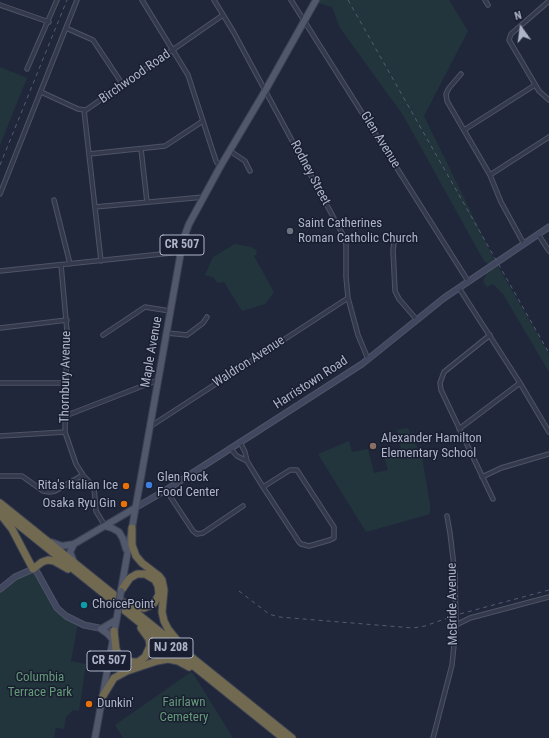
<!DOCTYPE html>
<style>
body{margin:0}
#map{position:relative;width:549px;height:738px;overflow:hidden;background:#20273b;font-family:"Roboto Condensed",sans-serif}
canvas{display:block}
.north{position:absolute;left:501px;top:8px;width:40px;height:40px;-webkit-text-stroke:3px #191f30;paint-order:stroke;rotate:346deg;font-size:11px;font-weight:700;line-height:16px;text-align:center;color:#aeb4c8}
.north::after{content:'';display:block;margin:auto;width:14px;height:18px;background:#aeb4c8;clip-path:polygon(50% 0,100% 100%,50% 72%,0 100%)}
</style>
<div id="map">
<canvas width="549" height="738"></canvas>
<div class="north">N</div>
</div>
<script>
const ctx = document.querySelector('canvas').getContext('2d');
ctx.lineJoin = 'round';
function fill(path, color) {
  ctx.fillStyle = color;
  ctx.fill(path, 'evenodd');
}
function shape(rows) {
  const path = new Path2D();
  for (const r of rows) {
    path.moveTo(r[0], r[1]);
    for (let i = 2; i < r.length; i += 2) path.lineTo(r[i], r[i + 1]);
  }
  return path;
}
function strokePath(path, color, width, dash) {
  ctx.strokeStyle = color;
  ctx.lineWidth = width;
  ctx.lineCap = dash ? 'butt' : 'round';
  ctx.setLineDash(dash || []);
  ctx.stroke(path);
}
function drawText(font, color, halo, rows, align = 'center') {
  ctx.font = font + ' "Roboto Condensed",sans-serif';
  ctx.lineWidth = 3;
  ctx.setLineDash([]);
  ctx.textBaseline = 'middle';
  ctx.strokeStyle = halo;
  ctx.fillStyle = color;
  for (const [text, x, y, turn = 0] of rows) {
    ctx.save();
    ctx.translate(x, y);
    ctx.rotate((+turn || 0) * Math.PI / 180);
    ctx.textAlign = isNaN(turn) ? turn : align;
    if (halo) ctx.strokeText(text, 0, 0);
    ctx.fillText(text, 0, 0);
    ctx.restore();
  }
}
const green = shape([
 [316,0,449,0,468,31,424,116,496,263,549,354,549,372,503,294,493,284,487,287,483,281,491,266,484,261,403,115,340,28,332,7,315,2],
 [0,67,27,78,0,145],
 [235,244,251,247,256,250,257,254,254,256,274,292,265,304,242,311,224,282,218,283,213,277,205,275,213,257],
 [408,428,422,457,430,505,430,514,366,532,318,454,349,441,352,452,368,449,374,473,388,470,383,453,401,448,397,430],
 [33,569,54,602,78,623,71,661,86,664,79,711,73,710,66,717,64,729,56,728,54,738,0,738,0,589],
 [191,672,194,675,233,738,123,738,115,725]
]);
const street = shape([
 [142,0,188,75,216,161,220,167],
 [214,0,233,31,343,235,346,244,346,277,348,298,358,335,368,359],
 [291,0,468,281],
 [485,0,488,5],
 [549,1,511,34,509,40,539,91,549,100],
 [0,5,49,22],
 [66,28,93,40,123,85],
 [27,69,57,0],
 [461,74,449,88,446,94,447,101,490,175,501,202,524,244],
 [41,92,78,109,86,110,223,15],
 [84,110,101,261],
 [464,130,535,85],
 [141,149,147,202],
 [230,151,245,161,250,171],
 [89,154,165,146,203,121],
 [490,175,549,137],
 [0,194,77,0],
 [54,200,70,264],
 [95,207,204,197],
 [538,234,549,251],
 [394,243,393,250,395,291,399,299,417,320],
 [61,265,67,331,65,432,76,464,83,475,94,487,96,511,105,526],
 [0,271,181,252],
 [459,288,520,383,549,432],
 [0,328,67,320],
 [167,333,187,335,203,323,207,317],
 [103,335,145,307,170,311],
 [490,335,444,372,440,383,441,390,493,499],
 [0,383,66,383],
 [65,416,158,380],
 [151,426,348,298],
 [459,429,520,383],
 [0,436,65,432],
 [240,442,245,452,247,461],
 [230,448,237,456,247,461,263,487,299,542,301,544,309,546,330,540,334,538,334,527,297,470,290,470,263,487],
 [0,476,22,476,43,491,50,492,55,491,83,475],
 [482,477,501,468,549,454],
 [166,490,193,531,197,534,203,533,243,506],
 [456,625,470,618,549,597],
 [433,738,452,665,456,625,455,575,450,533,447,516]
]);
const secondary = shape([
 [135,508,166,490,362,364,444,298,549,227],
 [0,589,15,577,33,569,37,572,57,608,66,616,84,625,114,631]
]);
const primary = shape([
 [105,526,112,528,119,532,123,539,126,549],
 [51,542,62,546,74,544,135,508],
 [74,544,70,552,74,562],
 [121,590,183,240,189,224,220,167,265,91,316,0],
 [101,629,116,620],
 [101,629,108,634,113,640],
 [95,738,117,617]
]);
const highway = shape([
 [0,503,292,738],
 [0,510,283,738],
 [0,514,12,529,33,569,42,562,48,560,54,561,68,569],
 [132,528,132,545,136,556,142,563,159,576,162,580,164,590,162,612,164,621,168,629,181,645],
 [121,591,130,578,137,574,145,574,155,580,158,586,159,594,155,602,152,605,144,608,135,607,130,604],
 [114,631,116,649,119,656,126,661,134,662,138,662,145,657,150,646,149,639,141,628],
 [103,696,114,678,127,671,157,661,168,659,178,661,189,667]
]);
const rail = shape([
 [348,0,549,353],
 [0,165,67,0],
 [239,591,269,614,279,617,413,628,425,626,456,615,549,590]
]);
const primaryBridge = shape([
 [117,617,121,591]
]);
const markers = [
 [290,231,4,"#6b7280"],
 [373,446,4,"#8d6e63"],
 [149,485,4,"#3f7fe0"],
 [126,486,4,"#e8710a"],
 [124,504,4,"#e8710a"],
 [84,605,4,"#0f9aa8"],
 [89,704,4,"#e8710a"]
];
const shields = [
 [182,245,44],
 [171,648,44],
 [109,661,44]
];
const shieldNames = [
 ["CR 507",182,245],
 ["NJ 208",171,648],
 ["CR 507",109,661]
];
const streetNames = [
 ["Birchwood Road",135,77,-35],
 ["Glen Avenue",380,140,58],
 ["Rodney Street",310,173,62],
 ["Maple Avenue",152,352,-80],
 ["Waldron Avenue",249,362,-33],
 ["Thornbury Avenue",66,377,-89],
 ["Harristown Road",311,383,-33],
 ["McBride Avenue",453,604,-91]
];
const poiNames = [
 ["Saint Catherines",298,224],
 ["Roman Catholic Church",298,239],
 ["Alexander Hamilton",381,439],
 ["Elementary School",381,454],
 ["Glen Rock",157,478],
 ["Food Center",157,493],
 ["Rita's Italian Ice",118,486,"right"],
 ["Osaka Ryu Gin",116,504,"right"],
 ["ChoicePoint",92,605],
 ["Dunkin'",97,704]
];
const parkNames = [
 ["Columbia",40,678],
 ["Terrace Park",40,693],
 ["Fairlawn",184,703],
 ["Cemetery",184,718]
];
fill(green, '#22353c');
strokePath(street, '#4e5466', 5.5);
strokePath(secondary, '#4e5466', 7);
strokePath(primary, '#3d4355', 8);
strokePath(highway, '#3b4153', 9);
strokePath(street, '#34394b', 3.5);
strokePath(secondary, '#41475f', 5);
strokePath(primary, '#51586c', 6);
strokePath(highway, '#726a50', 7);
strokePath(rail, '#555c73', 1, [4, 4]);
strokePath(primaryBridge, '#3d4355', 8, []);
strokePath(primaryBridge, '#51586c', 6);
for (const [x, y, r, color] of markers) {
  const dot = new Path2D();
  dot.arc(x, y, r, 0, 2 * Math.PI);
  ctx.fillStyle = color;
  ctx.fill(dot);
  strokePath(dot, '#191f30', 1.5);
}
for (const [x, y, w] of shields) {
  const box = new Path2D();
  box.roundRect(x - w / 2, y - 10, w, 20, 3);
  ctx.fillStyle = '#191f30';
  ctx.fill(box);
  strokePath(box, '#aeb4c8', 1);
}
drawText('bold 12px', '#aeb4c8', null, shieldNames);
drawText('13px', '#aeb4c8', '#191f30', streetNames);
drawText('13px', '#aeb4c8', '#191f30', poiNames, 'left');
drawText('13px', '#649a79', '#191f30', parkNames);
</script>
